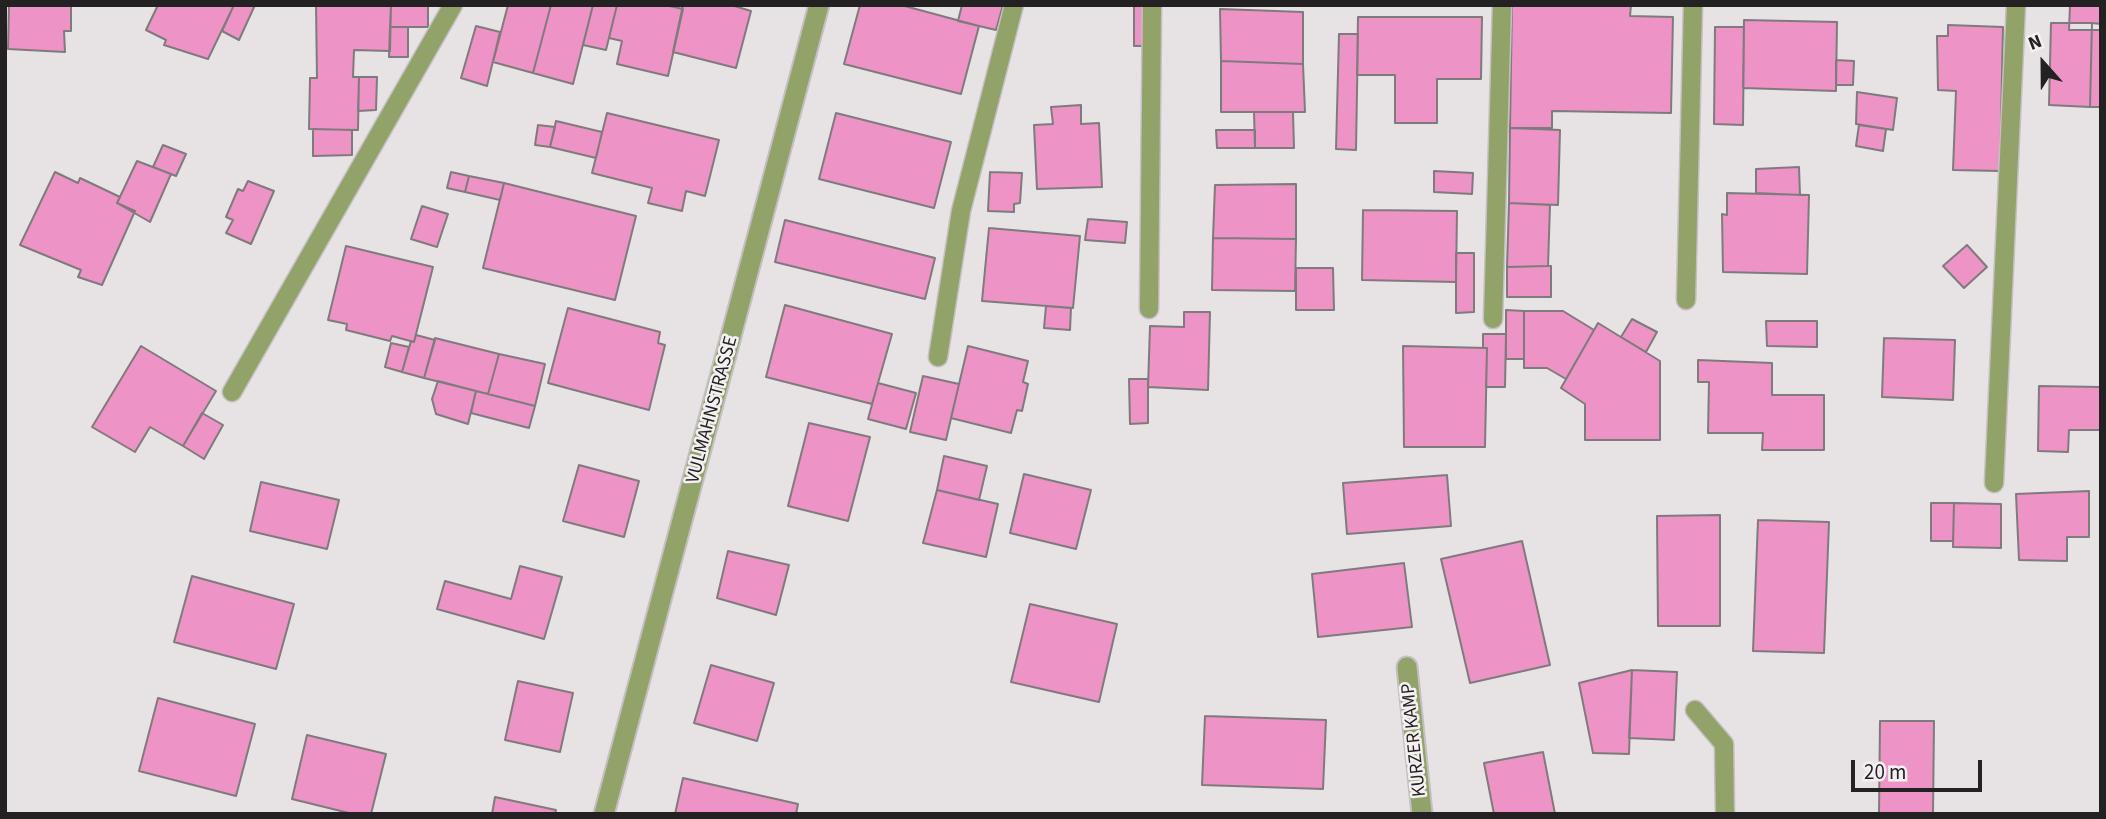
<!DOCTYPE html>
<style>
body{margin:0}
#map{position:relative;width:2106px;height:819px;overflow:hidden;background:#e7e2e4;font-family:"Source Sans 3",sans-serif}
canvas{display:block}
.frame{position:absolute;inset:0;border:7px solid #232122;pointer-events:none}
.north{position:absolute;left:2008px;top:28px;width:70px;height:70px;-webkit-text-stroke:5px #f4eff1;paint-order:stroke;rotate:339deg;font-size:19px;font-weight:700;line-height:28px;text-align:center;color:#232122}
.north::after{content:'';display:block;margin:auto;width:24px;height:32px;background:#232122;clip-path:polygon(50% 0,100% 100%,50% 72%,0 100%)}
.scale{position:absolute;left:1851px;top:760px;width:131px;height:32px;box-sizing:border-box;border:4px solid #232122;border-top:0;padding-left:9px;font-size:21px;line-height:24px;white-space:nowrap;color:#232122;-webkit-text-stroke:5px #f4eff1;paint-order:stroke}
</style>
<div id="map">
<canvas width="2106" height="819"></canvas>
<div class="frame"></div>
<div class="north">N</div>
<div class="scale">20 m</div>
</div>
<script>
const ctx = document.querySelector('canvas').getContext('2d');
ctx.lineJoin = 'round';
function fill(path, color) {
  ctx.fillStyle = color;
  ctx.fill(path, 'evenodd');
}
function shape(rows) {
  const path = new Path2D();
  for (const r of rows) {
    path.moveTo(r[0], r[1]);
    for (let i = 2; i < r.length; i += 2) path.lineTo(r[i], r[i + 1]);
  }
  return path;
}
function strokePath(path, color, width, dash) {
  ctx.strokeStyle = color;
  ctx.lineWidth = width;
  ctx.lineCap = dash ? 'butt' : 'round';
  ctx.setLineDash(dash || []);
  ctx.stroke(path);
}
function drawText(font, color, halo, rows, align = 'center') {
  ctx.font = font + ' "Source Sans 3",sans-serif';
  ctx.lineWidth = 5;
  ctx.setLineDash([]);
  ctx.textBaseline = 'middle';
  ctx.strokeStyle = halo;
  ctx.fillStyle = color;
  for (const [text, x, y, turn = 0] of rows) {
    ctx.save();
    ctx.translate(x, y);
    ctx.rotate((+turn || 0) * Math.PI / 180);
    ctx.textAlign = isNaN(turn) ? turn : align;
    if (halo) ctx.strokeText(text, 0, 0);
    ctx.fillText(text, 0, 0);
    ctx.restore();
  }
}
const building = shape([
 [9,5,71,5,71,31,64,31,65,52,8,49,9,5],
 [158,5,234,5,208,59,164,45,166,40,146,30,158,5],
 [234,5,255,5,239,40,222,31,234,5],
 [316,5,391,5,390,51,354,50,353,77,359,77,358,130,309,129,310,78,317,78,316,5],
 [391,5,428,5,428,27,390,27,391,5],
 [508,5,551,5,533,73,493,62,508,5],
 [551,5,593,5,573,84,533,73,551,5],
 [593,5,617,5,606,50,583,45,593,5],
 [617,5,665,5,683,9,668,76,617,64,622,41,609,38,617,5],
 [683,5,731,5,751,11,736,68,673,52,683,5],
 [860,5,901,5,979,26,961,94,844,64,860,5],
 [962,5,1003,5,996,30,958,21,962,5],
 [1134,5,1149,5,1149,46,1134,46,1134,5],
 [1512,5,1631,5,1630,16,1673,17,1671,113,1552,111,1552,128,1510,128,1512,5],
 [2070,5,2101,5,2101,30,2069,30,2070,5],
 [1220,9,1303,12,1303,64,1221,61,1220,9],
 [1358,17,1482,17,1481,79,1437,79,1437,123,1395,123,1395,75,1357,75,1358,17],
 [1744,20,1837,22,1836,91,1743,88,1744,20],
 [2051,23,2092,23,2090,107,2049,105,2051,23],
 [2092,23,2101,24,2101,107,2090,107,2092,23],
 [1948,25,2003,27,2000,171,1953,170,1956,91,1938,90,1937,36,1948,36,1948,25],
 [476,26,500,32,487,86,461,78,476,26],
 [390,27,408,27,408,57,389,57,390,27],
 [1715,27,1744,27,1743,125,1714,124,1715,27],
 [1339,34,1358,34,1356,150,1336,149,1339,34],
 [1836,60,1854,61,1853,85,1836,85,1836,60],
 [1221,61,1303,64,1305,112,1221,112,1221,61],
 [359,77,377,77,376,110,358,111,359,77],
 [1857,92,1897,98,1893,130,1856,124,1857,92],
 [1081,105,1081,124,1099,123,1102,187,1037,189,1034,125,1053,124,1051,107,1081,105],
 [1254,112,1293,112,1294,148,1255,148,1254,112],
 [607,113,719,140,705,196,686,191,682,211,648,203,652,188,592,173,607,113],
 [836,113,951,142,934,208,819,179,836,113],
 [556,121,602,132,596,158,550,147,556,121],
 [538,125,555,127,550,147,535,145,538,125],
 [1859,125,1886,129,1883,151,1856,146,1859,125],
 [1510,128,1560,130,1558,205,1509,203,1510,128],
 [313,129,352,130,352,155,313,156,313,129],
 [1216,130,1255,130,1255,148,1217,148,1216,130],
 [163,145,186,154,176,176,153,167,163,145],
 [137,161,171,174,150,222,117,203,137,161],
 [1799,167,1800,195,1756,193,1756,169,1799,167],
 [1434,171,1473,173,1472,194,1434,192,1434,171],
 [55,172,78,183,80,178,120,197,117,203,135,211,102,285,78,277,81,270,20,245,55,172],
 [451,172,469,176,465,192,447,188,451,172],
 [990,172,1022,173,1020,203,1014,204,1014,212,988,211,990,172],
 [469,176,504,183,500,200,465,192,469,176],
 [248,181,274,191,251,244,226,233,233,220,226,217,238,189,243,191,248,181],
 [504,183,636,216,615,300,483,268,504,183],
 [1296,184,1296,239,1213,238,1215,185,1296,184],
 [1727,193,1809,195,1807,274,1723,272,1722,214,1727,215,1727,193],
 [1509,203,1550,205,1548,266,1507,267,1509,203],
 [422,206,448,214,437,247,411,239,422,206],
 [1363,210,1457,211,1456,282,1362,280,1363,210],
 [1088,219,1127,222,1125,243,1085,240,1088,219],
 [785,220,935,258,925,299,775,262,785,220],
 [989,228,1080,236,1073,308,982,301,989,228],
 [1213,238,1296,239,1295,291,1212,290,1213,238],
 [1967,245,1987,267,1964,288,1943,266,1967,245],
 [346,246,433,267,414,342,392,336,390,341,346,330,347,324,328,320,346,246],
 [1456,253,1474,253,1474,312,1456,313,1456,253],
 [1548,266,1551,266,1551,297,1507,297,1507,267,1548,266],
 [1296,268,1333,268,1334,310,1296,310,1296,268],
 [785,305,892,334,872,404,766,377,785,305],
 [1046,306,1071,308,1070,330,1044,328,1046,306],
 [568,308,660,332,658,343,665,345,649,410,548,383,568,308],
 [1506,310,1524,311,1524,359,1506,359,1506,310],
 [1524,311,1563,311,1594,330,1566,379,1547,368,1524,368,1524,311],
 [1184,312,1210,312,1208,390,1148,387,1150,326,1184,327,1184,312],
 [1632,319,1657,332,1646,352,1621,337,1632,319],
 [1766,321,1817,321,1817,347,1767,346,1766,321],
 [1598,323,1660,361,1660,440,1585,440,1585,404,1561,388,1598,323],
 [1483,334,1506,334,1505,387,1486,387,1487,348,1483,348,1483,334],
 [416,335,435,340,424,378,402,372,411,341,414,342,416,335],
 [435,338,499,354,488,394,424,378,435,338],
 [1884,338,1955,340,1953,400,1882,397,1884,338],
 [391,343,409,347,402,372,385,367,391,343],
 [141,346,216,391,183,446,150,427,135,452,92,427,141,346],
 [968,346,1028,361,1023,382,1028,384,1022,411,1017,410,1011,433,951,418,968,346],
 [1403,346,1487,348,1485,447,1404,447,1403,346],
 [499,354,545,364,535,406,488,394,499,354],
 [1698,360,1772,363,1772,395,1824,395,1824,450,1762,450,1763,433,1708,433,1709,382,1698,382,1698,360],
 [923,376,959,384,946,440,910,432,923,376],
 [1129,379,1148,379,1148,423,1130,424,1129,379],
 [438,381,476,391,468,424,436,414,432,399,438,381],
 [878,383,916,393,906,429,868,419,878,383],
 [2039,386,2101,387,2101,430,2069,430,2068,452,2038,451,2039,386],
 [476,391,535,406,529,428,471,413,476,391],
 [202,413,223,425,204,459,183,446,202,413],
 [809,423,870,437,848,521,788,506,809,423],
 [944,456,987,466,979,500,937,490,944,456],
 [579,465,639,481,624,537,563,521,579,465],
 [1024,474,1091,490,1076,549,1010,533,1024,474],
 [1447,475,1451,526,1347,534,1343,483,1447,475],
 [261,482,339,500,327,549,250,531,261,482],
 [937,490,998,504,986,557,923,543,937,490],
 [2089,491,2089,537,2067,537,2067,561,2019,560,2016,494,2089,491],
 [1931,503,1954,503,1953,541,1931,541,1931,503],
 [1954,503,2001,504,2001,548,1953,547,1954,503],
 [1720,515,1720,626,1658,626,1657,516,1720,515],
 [1758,520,1829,522,1824,653,1753,651,1758,520],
 [1522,541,1550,665,1470,683,1441,559,1522,541],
 [728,551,789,565,776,615,717,598,728,551],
 [1404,563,1412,627,1318,637,1312,574,1404,563],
 [520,566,562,577,544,639,437,609,445,581,511,599,520,566],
 [192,576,294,604,276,669,174,642,192,576],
 [1030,604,1117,624,1099,702,1011,682,1030,604],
 [711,665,774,683,757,741,694,723,711,665],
 [1632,670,1677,672,1674,740,1629,738,1632,670],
 [1632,670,1629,754,1593,753,1579,683,1632,670],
 [518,681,573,693,560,752,505,740,518,681],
 [158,698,255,724,236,796,139,771,158,698],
 [1205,716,1326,720,1323,789,1202,785,1205,716],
 [1880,721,1934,721,1933,814,1879,814,1880,721],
 [307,735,386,754,371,814,353,814,292,799,307,735],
 [1543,752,1555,814,1494,814,1484,763,1543,752],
 [683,778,798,804,796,814,675,814,683,778],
 [495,797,556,810,555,814,492,814,495,797]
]);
const service = shape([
 [1686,300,1693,5],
 [1149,309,1152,5],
 [1493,319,1502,5],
 [938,357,961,211,1014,5],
 [232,392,453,5],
 [1994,483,2016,5],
 [1695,710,1724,744,1725,814]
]);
const minor = shape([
 [1407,667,1422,814],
 [604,814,819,5]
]);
const streetNames = [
 ["VULMAHNSTRASSE",713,410,-75],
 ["KURZER KAMP",1415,740,-96]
];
fill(building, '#ee93c6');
strokePath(building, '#7f7b7d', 2);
strokePath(service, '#c4bfc1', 21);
strokePath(minor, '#c4bfc1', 23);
strokePath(service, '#91a369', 18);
strokePath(minor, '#91a369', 19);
drawText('19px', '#232122', '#f4eff1', streetNames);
</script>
